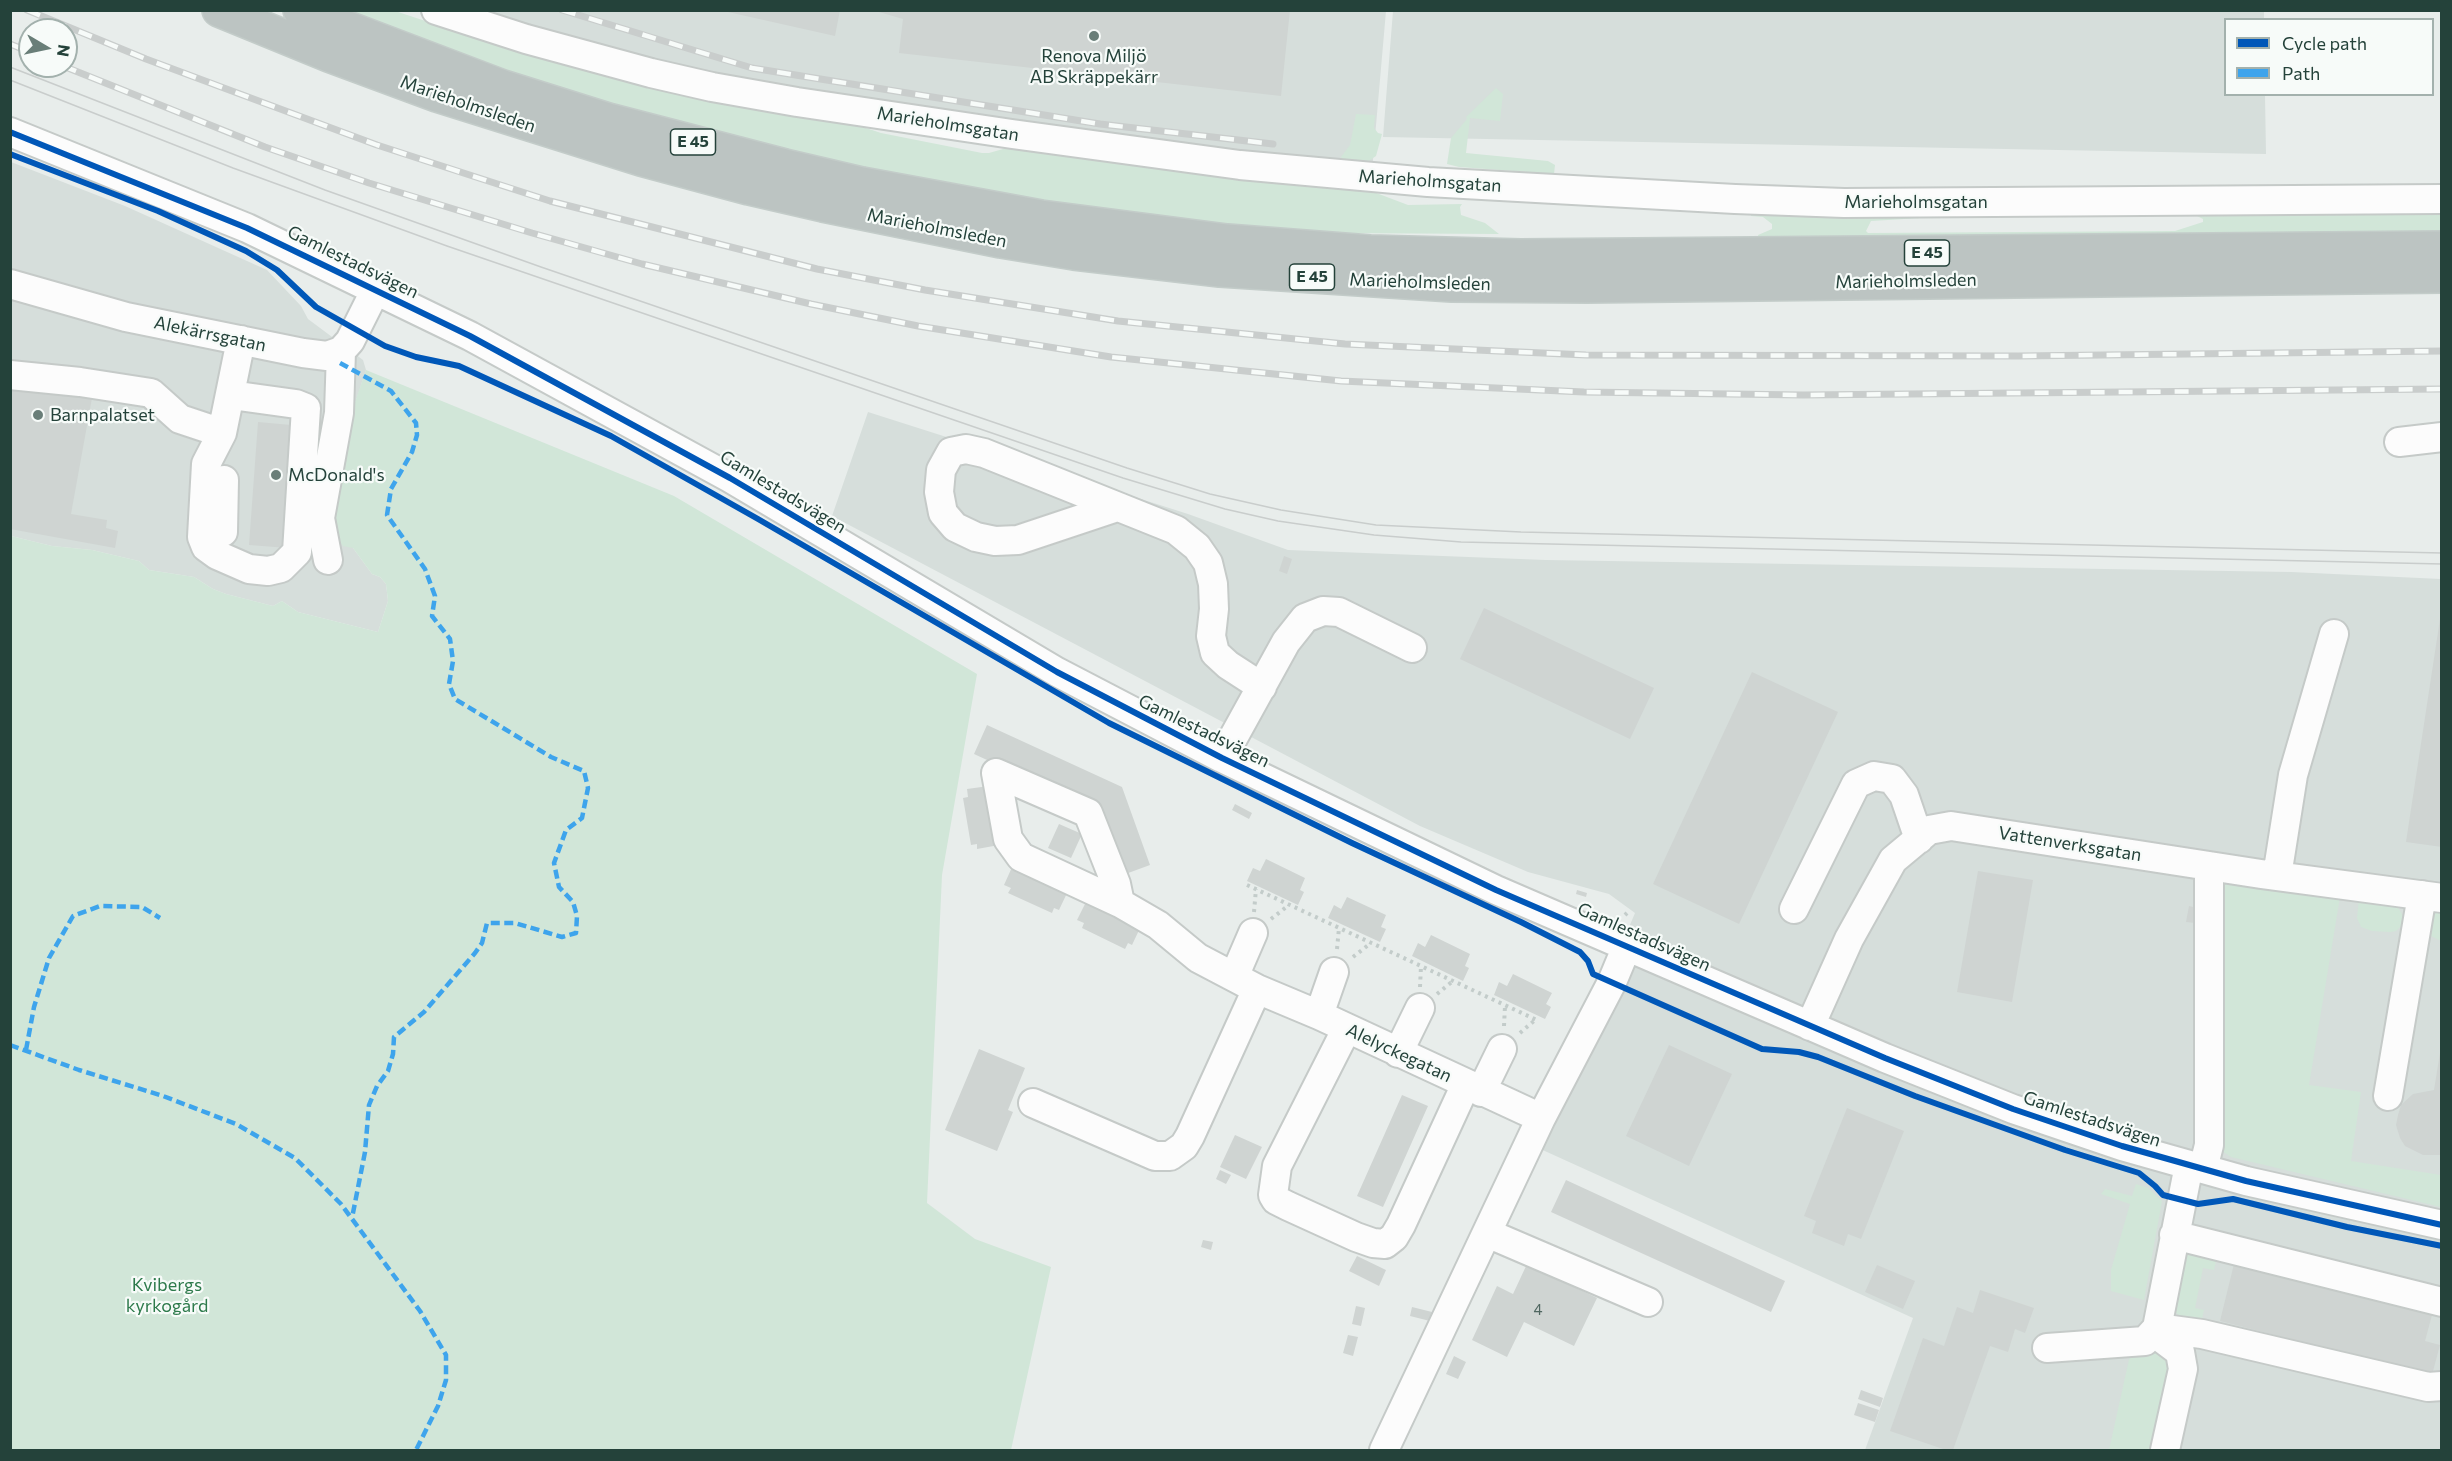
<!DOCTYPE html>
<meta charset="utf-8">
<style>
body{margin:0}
#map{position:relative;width:2452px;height:1461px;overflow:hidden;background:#e8edeb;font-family:Commissioner,sans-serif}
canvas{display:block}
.frame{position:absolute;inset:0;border:12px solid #24423a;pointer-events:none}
.legend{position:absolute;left:2224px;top:18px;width:210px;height:78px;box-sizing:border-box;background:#f7fbf9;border:2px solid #a3b1ad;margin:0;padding:8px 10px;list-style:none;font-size:18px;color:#24423a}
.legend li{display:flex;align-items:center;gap:12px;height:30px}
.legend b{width:30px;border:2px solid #a3b1ad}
.north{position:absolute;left:18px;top:18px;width:60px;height:60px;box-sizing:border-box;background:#f7fbf9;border:2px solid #a3b1ad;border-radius:50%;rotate:99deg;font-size:16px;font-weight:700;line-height:24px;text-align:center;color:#24423a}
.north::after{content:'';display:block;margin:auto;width:21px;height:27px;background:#697e78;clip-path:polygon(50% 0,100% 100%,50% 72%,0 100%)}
</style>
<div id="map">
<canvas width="2452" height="1461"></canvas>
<div class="frame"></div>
<ul class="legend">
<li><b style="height:8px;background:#0057b8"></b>Cycle path</li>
<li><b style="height:8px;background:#3ea4ec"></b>Path</li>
</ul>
<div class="north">N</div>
</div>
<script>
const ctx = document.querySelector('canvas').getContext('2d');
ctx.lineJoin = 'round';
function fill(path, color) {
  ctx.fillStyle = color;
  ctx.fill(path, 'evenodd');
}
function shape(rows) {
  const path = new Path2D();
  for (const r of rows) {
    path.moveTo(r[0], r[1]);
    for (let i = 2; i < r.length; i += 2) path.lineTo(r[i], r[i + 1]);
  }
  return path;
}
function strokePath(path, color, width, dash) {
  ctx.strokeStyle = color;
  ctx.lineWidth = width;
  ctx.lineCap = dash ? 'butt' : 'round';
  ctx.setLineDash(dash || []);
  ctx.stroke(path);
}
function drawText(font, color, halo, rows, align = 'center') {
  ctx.font = font + ' Commissioner,sans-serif';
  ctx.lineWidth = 4.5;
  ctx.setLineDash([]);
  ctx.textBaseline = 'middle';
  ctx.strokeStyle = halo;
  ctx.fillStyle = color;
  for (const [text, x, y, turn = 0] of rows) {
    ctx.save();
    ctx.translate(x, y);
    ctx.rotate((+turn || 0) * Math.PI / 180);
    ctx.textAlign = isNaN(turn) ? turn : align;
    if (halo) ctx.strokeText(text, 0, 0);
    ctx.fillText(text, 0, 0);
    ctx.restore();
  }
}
const built = shape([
 [457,11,1386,11,1372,171,798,96],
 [1393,11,2264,11,2264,19,2226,20,2226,94,2265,95,2266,154,1383,137],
 [11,162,125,206,267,270,301,306,308,319,363,360,366,370,354,407,353,548,372,574,380,577,386,584,388,601,378,632,298,612,282,601,273,606,226,594,213,589,194,577,149,570,139,561,92,550,52,546,11,536],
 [868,412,1188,514,1288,550,1546,560,2291,572,2441,579,2441,1450,1865,1450,1913,1318,1536,1147,1635,913,1609,894,1528,872,1420,826,832,516]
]);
const green = shape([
 [337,11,395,11,465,34,854,124,881,133,982,153,989,153,1010,147,1371,191,1408,205,1462,204,1460,207,1461,215,1485,223,1499,234,1330,233,1219,223,962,190,852,168,658,119,524,78],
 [1496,88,1503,94,1500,121,1470,118,1466,153,1548,161,1555,165,1554,174,1459,167,1447,164,1451,138,1467,119,1466,117],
 [1356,114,1375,115,1374,128,1378,133,1382,134,1376,156,1367,162,1354,162,1343,160,1341,157,1350,145],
 [2441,210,2442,233,1759,241,1758,235,1772,229,1772,224,1763,217,1751,216,1751,213,1938,214,1938,217,1871,221,1866,231,1868,233,2175,231,2203,222,2203,219,2197,216,2181,213],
 [366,370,674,496,977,674,942,875,927,1203,975,1239,1051,1267,1011,1450,11,1450,11,536,52,546,92,550,139,561,149,570,194,577,213,589,226,594,273,606,282,601,298,612,378,632,388,601,386,584,380,577,372,574,353,548,343,546,335,537,329,491,332,468],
 [2216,880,2340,897,2309,1085,2361,1092,2351,1161,2441,1175,2441,1207,2231,1157,2222,1151],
 [2359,899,2396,904,2403,916,2402,925,2396,931,2390,932,2372,931,2361,927,2357,918],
 [2439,910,2441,910,2441,941,2429,935,2429,920],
 [2136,1184,2148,1188,2162,1201,2144,1300,2111,1291,2111,1270,2130,1204,2101,1194,2105,1189,2132,1196],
 [2180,1252,2218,1252,2214,1270,2203,1268,2195,1308,2204,1310,2201,1324,2185,1321,2174,1311],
 [2144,1352,2159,1352,2171,1356,2155,1450,2109,1450,2130,1355]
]);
const building = shape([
 [719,10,840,10,835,36],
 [872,10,1290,10,1281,96,899,53,903,19],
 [10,380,94,387,71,514,107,520,106,528,118,531,115,548,10,529],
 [258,422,302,426,288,548,249,545],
 [1284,556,1292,559,1287,574,1279,571],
 [1484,608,1654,688,1630,739,1460,659],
 [2440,619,2442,620,2442,847,2406,842],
 [1752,672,1838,712,1739,924,1653,884],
 [987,725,1122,787,1150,865,1120,876,1096,810,974,754],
 [989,786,999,845,977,849,977,844,971,845,963,798,968,797,967,789],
 [1235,804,1252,813,1249,819,1232,810],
 [1059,824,1082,834,1071,858,1048,848],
 [1266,859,1305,878,1300,890,1304,892,1298,905,1247,881,1253,868,1260,871],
 [1013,865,1068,891,1059,910,1054,908,1052,913,1008,893,1011,888,1004,885],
 [1978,871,2033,880,2012,1002,1957,992],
 [1577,890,1587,893,1586,897,1576,894],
 [1347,897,1386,915,1381,927,1386,929,1380,942,1328,918,1334,905,1341,909],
 [1087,900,1141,926,1132,945,1128,943,1125,949,1082,928,1084,923,1077,920],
 [2189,906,2197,908,2195,923,2186,922],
 [1431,935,1470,954,1465,966,1469,968,1463,981,1412,956,1418,943,1425,947],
 [1513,974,1552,993,1546,1004,1551,1007,1545,1019,1494,995,1499,982,1507,986],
 [1669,1045,1732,1074,1689,1166,1626,1136],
 [979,1049,1025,1068,1008,1110,1013,1112,997,1151,945,1130],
 [2440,1053,2442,1155,2423,1155,2405,1146,2400,1138,2396,1125,2398,1115,2401,1105,2413,1094,2434,1090],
 [1402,1095,1428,1106,1383,1207,1357,1196],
 [1847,1108,1904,1131,1861,1239,1848,1234,1844,1246,1812,1233,1816,1221,1804,1216],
 [1235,1135,1262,1147,1246,1179,1220,1167],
 [1220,1170,1231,1175,1226,1184,1216,1179],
 [1566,1180,1785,1281,1771,1312,1551,1212],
 [1203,1240,1213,1242,1211,1250,1201,1247],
 [1357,1256,1386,1270,1379,1286,1349,1271],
 [1527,1264,1597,1298,1574,1346,1524,1322,1507,1357,1472,1340,1497,1286,1513,1294],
 [2234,1264,2432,1315,2425,1341,2440,1345,2432,1375,2220,1321],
 [1877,1265,1915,1281,1903,1309,1865,1292],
 [1980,1290,2034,1308,2025,1333,2015,1329,2008,1352,1990,1346,1953,1450,1946,1450,1890,1431,1923,1338,1944,1346,1957,1307,1973,1313],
 [1356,1306,1365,1308,1361,1326,1352,1324],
 [1412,1307,1432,1312,1430,1321,1410,1316],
 [1348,1335,1358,1337,1353,1356,1343,1353],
 [1454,1356,1466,1362,1458,1379,1446,1374],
 [1861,1390,1883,1398,1880,1407,1858,1399],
 [1858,1403,1879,1410,1875,1422,1854,1415]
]);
const path = shape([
 [1247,885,1539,1021],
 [1254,912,1256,889],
 [1625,915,1627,913],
 [1271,919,1289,905],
 [1337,949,1339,928],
 [1353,957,1371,943],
 [1420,987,1421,966],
 [1437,994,1453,981],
 [1504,1026,1505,1006],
 [1520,1033,1535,1020]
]);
const minor = shape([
 [436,10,526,39,651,73,712,87,797,102,1012,134,1240,165,1428,182,1735,199,1844,203,2442,199],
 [10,132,247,228,470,336,730,478,1057,672,1222,758,1496,890,1885,1058,2013,1109,2122,1146,2246,1181,2442,1225],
 [10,284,126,317,303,353,327,356,341,351,350,341,376,289],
 [10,375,80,382,151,393,180,419,222,433,241,340],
 [222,433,206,464,202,537,206,547,217,555,249,569,268,571,281,568,297,552,306,408,296,404,231,395],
 [2399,442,2442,437],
 [1117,507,1018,540,995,541,976,537,955,527,943,513,939,492,941,470,951,452,966,449,984,453,1176,530,1197,547,1208,563,1213,584,1214,609,1211,636,1215,653,1228,665,1262,687],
 [223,532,224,480],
 [328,560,320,518,339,413,341,351],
 [1222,758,1286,642,1305,618,1323,611,1339,612,1412,648],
 [996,773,1088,813,1116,884,1120,903,1021,857,1008,839,996,773],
 [2277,876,2293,775,2334,634],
 [1120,903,1158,925,1198,958,1257,989,1319,1015,1541,1118],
 [1794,909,1856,784,1874,776,1892,779,1904,795,1919,839],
 [1234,977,1253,933],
 [1319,1015,1334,972],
 [1810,1026,1849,939,1893,860,1929,830,1951,826,2261,874,2442,898],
 [1347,1028,1277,1166,1273,1195,1276,1200,1288,1206,1356,1237,1373,1243,1385,1244,1394,1237,1401,1225,1466,1084],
 [1398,1053,1420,1008],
 [1481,1092,1502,1049],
 [2388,1096,2422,895],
 [1033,1103,1155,1156,1170,1156,1184,1146,1190,1136,1257,989],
 [2203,1169,2209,1145,2209,866],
 [1487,1233,1648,1302],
 [2174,1235,2442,1302],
 [2047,1348,2145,1341,2157,1328,2202,1334,2428,1387,2442,1386],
 [1384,1450,1541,1118,1612,982,1627,946],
 [2165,1450,2183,1369,2180,1352,2164,1340,2157,1328,2189,1165]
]);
const highway = shape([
 [219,10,329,55,437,95,641,159,749,188,823,205,1001,241,1074,253,1220,270,1452,285,1587,286,2442,276],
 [300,10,503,87,608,120,785,166,862,184,1041,217,1227,241,1370,252,1521,256,2442,248]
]);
const tram = shape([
 [10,67,325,190,541,267,1127,468,1210,494,1281,510,1376,525,1521,532,2442,553],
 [10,80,233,168,447,246,1123,478,1225,509,1278,521,1374,535,1461,542,2442,564]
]);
const rail = shape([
 [27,10,146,59,377,145,550,201,817,269,925,290,1118,321,1345,344,1586,355,2018,356,2442,351],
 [562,10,752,68,1100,124,1273,144],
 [10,44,30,52],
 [63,66,265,147,369,183,532,233,642,264,811,304,918,326,1111,357,1341,381,1584,392,1803,395,2442,389]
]);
const quiet = shape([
 [340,363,391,391,416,423,417,435,412,452,391,489,387,515,425,569,435,596,432,616,450,639,453,661,449,684,455,699,551,757,584,771,588,788,582,818,566,830,554,863,559,887,573,902,577,916,576,933,562,937,515,923,487,923,482,943,475,953,424,1012,394,1037,393,1054,388,1071,377,1086,369,1105,365,1152,352,1218],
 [10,1045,79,1070,163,1096,236,1124,295,1158,341,1204,420,1311,446,1355,446,1380,438,1406,416,1450],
 [26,1050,34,1007,49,958,73,916,100,906,142,907,160,918]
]);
const cycleway = shape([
 [10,132,247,228,470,336,730,478,1057,672,1222,758,1496,890,1885,1058,2013,1109,2122,1146,2246,1181,2442,1225],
 [10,154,158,211,246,251,277,270,316,307,385,346,416,357,459,366,611,436,758,519,1109,723,1352,843,1521,922,1580,952,1588,961,1593,974,1762,1049,1799,1052,1818,1057,1915,1096,2065,1150,2139,1173,2155,1186,2163,1195,2198,1204,2233,1199,2347,1227,2442,1246]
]);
const markers = [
 [1094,36,6,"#697e78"],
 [38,415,6,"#697e78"],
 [276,475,6,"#697e78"]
];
const numberNames = [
 ["4",1538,1310]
];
const shields = [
 [693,142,45],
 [1927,253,45],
 [1312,277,45]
];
const shieldNames = [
 ["E 45",693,142],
 ["E 45",1927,253],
 ["E 45",1312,277]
];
const poiNames = [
 ["Renova Miljö",1094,56,"center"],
 ["AB Skräppekärr",1094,77,"center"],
 ["Barnpalatset",50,415],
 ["McDonald's",288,475]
];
const streetNames = [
 ["Marieholmsleden",468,104,19],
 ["Marieholmsgatan",948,124,9],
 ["Marieholmsgatan",1430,181,4],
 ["Marieholmsgatan",1916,202],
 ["Marieholmsleden",937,228,11],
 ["Gamlestadsvägen",353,262,26],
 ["Marieholmsleden",1906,281,-1],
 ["Marieholmsleden",1420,282,2],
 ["Alekärrsgatan",210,334,12],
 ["Gamlestadsvägen",783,492,31],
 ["Gamlestadsvägen",1204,731,26],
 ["Vattenverksgatan",2070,844,9],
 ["Gamlestadsvägen",1644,937,24],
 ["Alelyckegatan",1399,1053,25],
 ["Gamlestadsvägen",2092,1119,18]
];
const parkNames = [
 ["Kvibergs",167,1285],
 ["kyrkogård",167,1306]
];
fill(built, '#d6dedb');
fill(green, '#d1e6d8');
fill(building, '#cfd4d2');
strokePath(minor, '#c5cac8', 32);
strokePath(highway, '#c3ccc9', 36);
strokePath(path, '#c3ccca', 4, [3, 4.5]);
strokePath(minor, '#fcfcfc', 28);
strokePath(highway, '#bcc4c2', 33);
strokePath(tram, '#c9cdcc', 1.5);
strokePath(rail, '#c9cdcc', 7);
strokePath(rail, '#f7fbf9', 4.5, [14]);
strokePath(quiet, '#3ea4ec', 4.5, [9, 4.5]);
strokePath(cycleway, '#0057b8', 6);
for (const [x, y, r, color] of markers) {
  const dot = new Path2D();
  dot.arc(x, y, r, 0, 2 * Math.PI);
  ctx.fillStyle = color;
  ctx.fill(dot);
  strokePath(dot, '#f7fbf9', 2);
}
drawText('15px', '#506761', null, numberNames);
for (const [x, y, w] of shields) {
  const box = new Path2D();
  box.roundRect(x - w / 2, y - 13, w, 26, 4.5);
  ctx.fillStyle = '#f7fbf9';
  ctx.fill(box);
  strokePath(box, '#24423a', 1.5);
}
drawText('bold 16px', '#24423a', null, shieldNames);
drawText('18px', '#24423a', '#f7fbf9', poiNames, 'left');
drawText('18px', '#24423a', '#f7fbf9', streetNames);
drawText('18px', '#2d7a4b', '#f7fbf9', parkNames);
</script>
